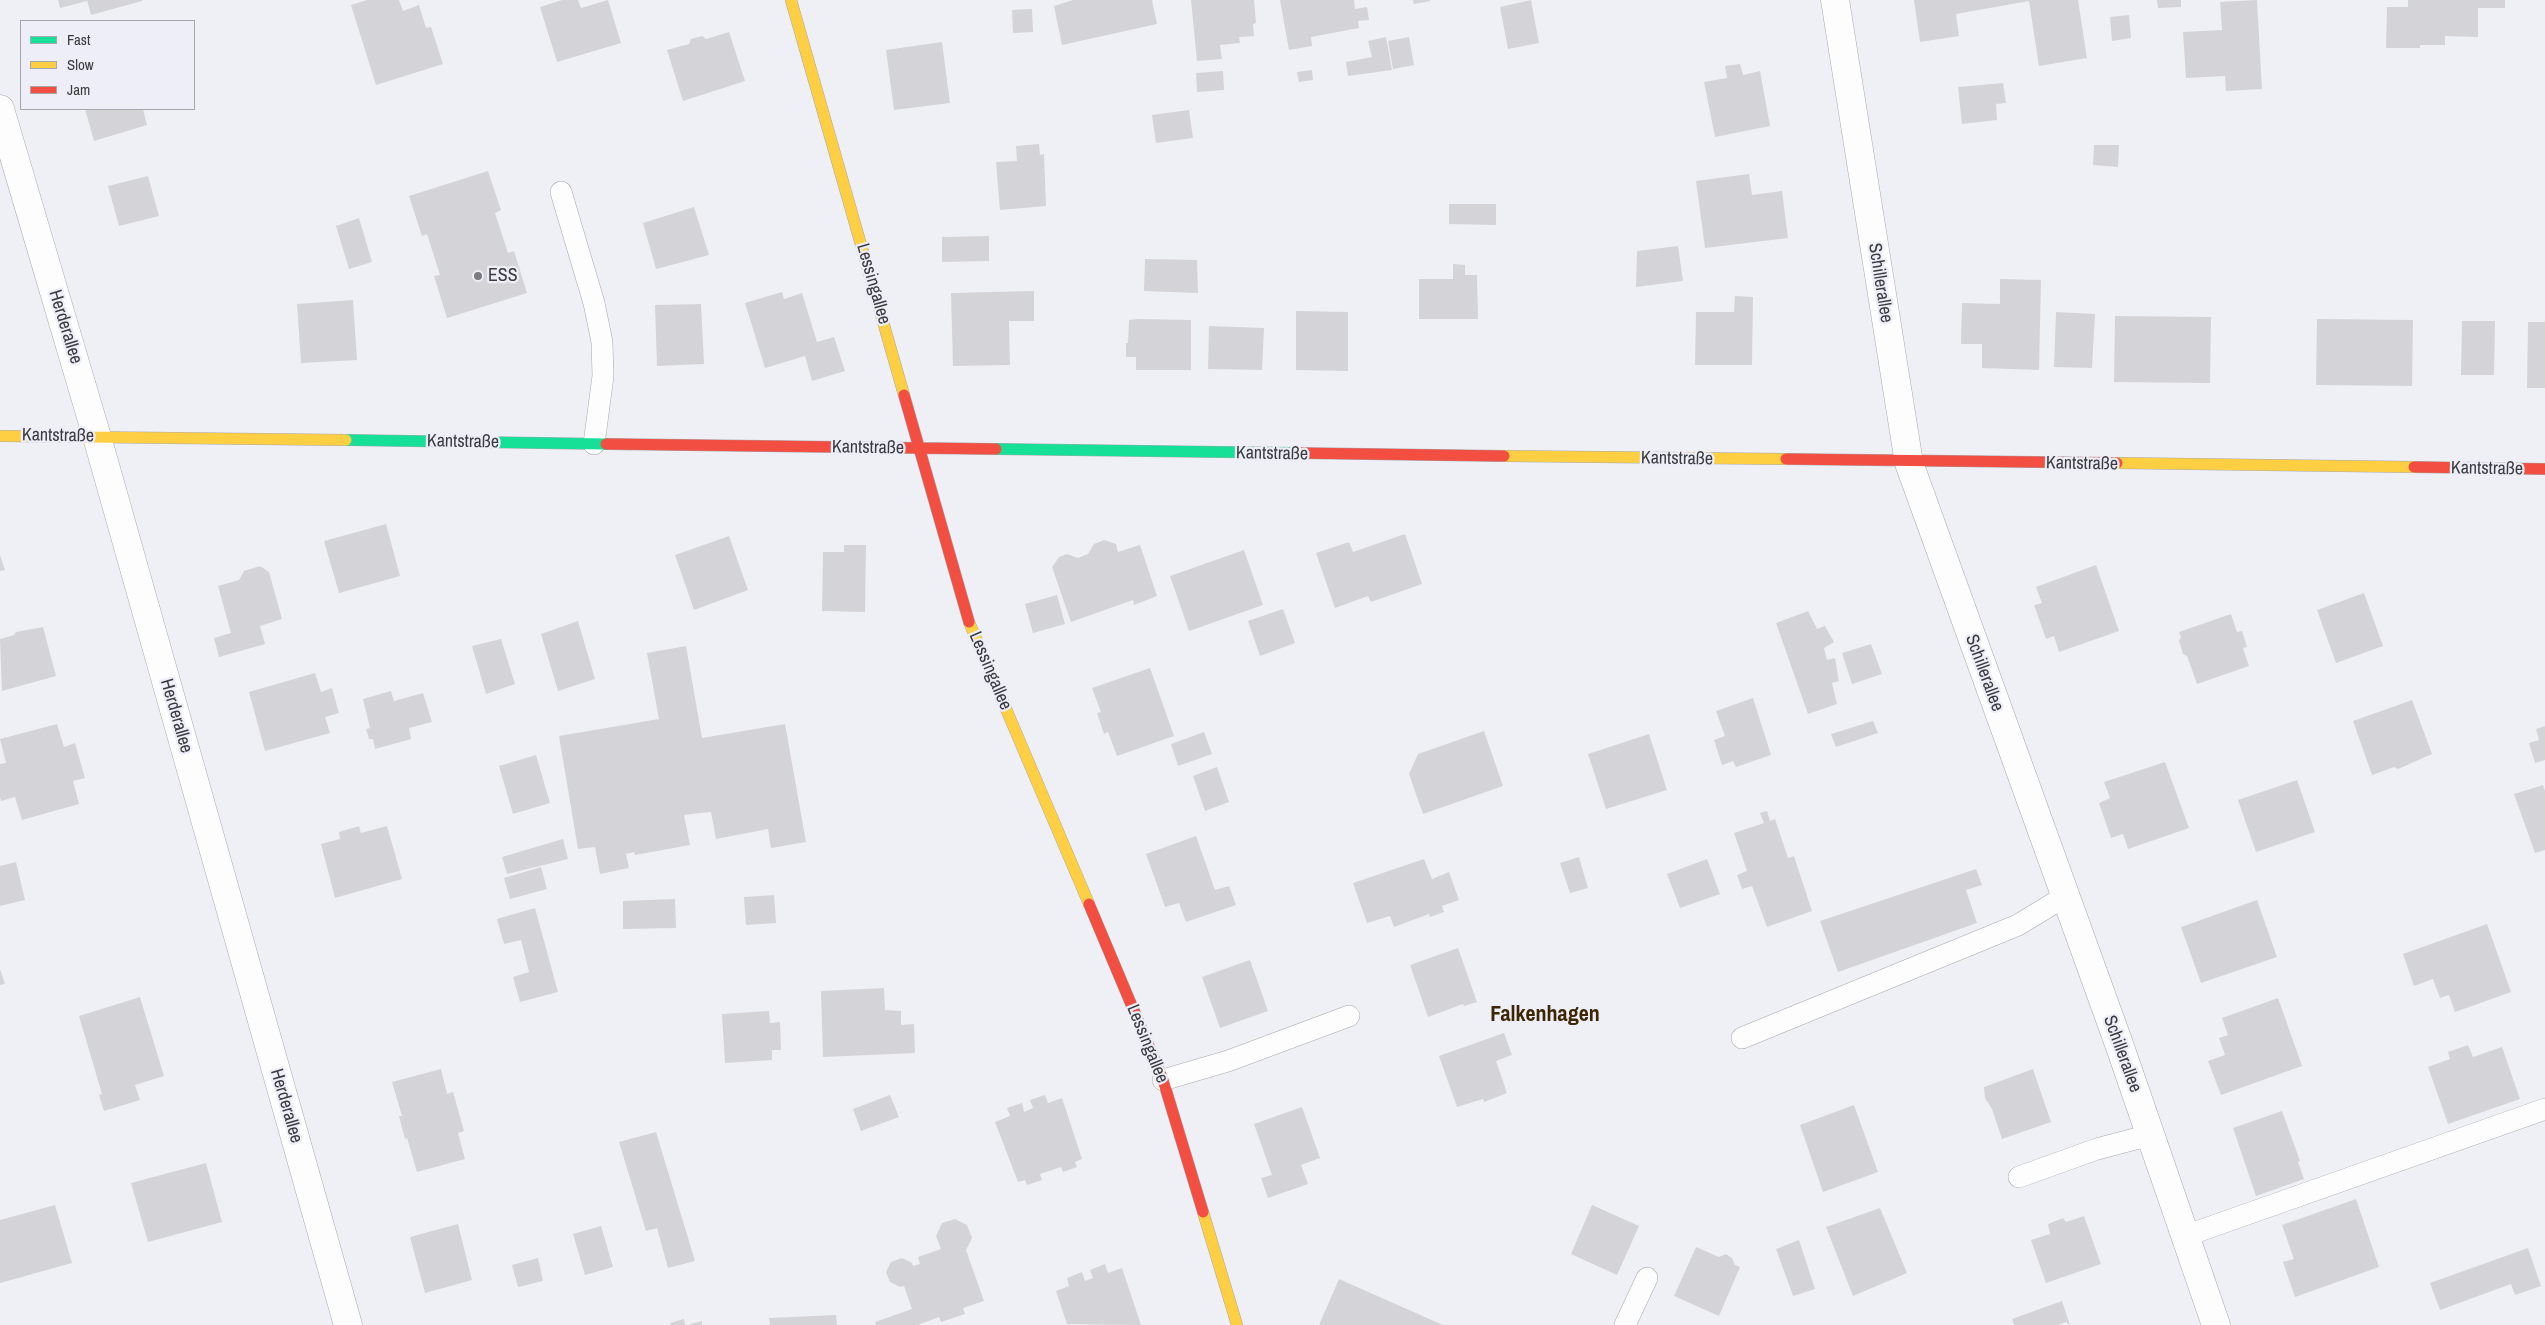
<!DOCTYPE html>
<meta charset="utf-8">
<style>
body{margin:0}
#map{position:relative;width:2545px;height:1325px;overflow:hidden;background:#eff0f5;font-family:"Archivo Narrow",sans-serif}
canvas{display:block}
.legend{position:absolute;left:20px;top:20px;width:175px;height:90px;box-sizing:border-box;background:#edeef7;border:1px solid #a6a6ad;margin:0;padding:6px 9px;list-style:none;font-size:15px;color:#3b3b3f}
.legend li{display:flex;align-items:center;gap:10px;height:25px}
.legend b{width:25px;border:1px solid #a6a6ad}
</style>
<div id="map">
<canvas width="2545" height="1325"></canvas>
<ul class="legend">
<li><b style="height:6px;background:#16e098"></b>Fast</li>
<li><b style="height:6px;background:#ffcf43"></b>Slow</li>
<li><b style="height:6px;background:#f24e42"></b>Jam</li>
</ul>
</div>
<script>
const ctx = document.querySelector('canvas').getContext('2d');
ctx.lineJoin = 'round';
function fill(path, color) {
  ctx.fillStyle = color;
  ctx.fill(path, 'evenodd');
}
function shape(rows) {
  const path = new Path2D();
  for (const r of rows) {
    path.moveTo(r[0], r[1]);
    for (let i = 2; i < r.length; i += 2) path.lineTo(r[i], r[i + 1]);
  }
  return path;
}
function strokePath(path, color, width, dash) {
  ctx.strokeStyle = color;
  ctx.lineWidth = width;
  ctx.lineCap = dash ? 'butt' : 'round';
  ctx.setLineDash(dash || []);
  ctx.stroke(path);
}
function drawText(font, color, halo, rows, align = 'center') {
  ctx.font = font + ' "Archivo Narrow",sans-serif';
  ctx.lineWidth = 4.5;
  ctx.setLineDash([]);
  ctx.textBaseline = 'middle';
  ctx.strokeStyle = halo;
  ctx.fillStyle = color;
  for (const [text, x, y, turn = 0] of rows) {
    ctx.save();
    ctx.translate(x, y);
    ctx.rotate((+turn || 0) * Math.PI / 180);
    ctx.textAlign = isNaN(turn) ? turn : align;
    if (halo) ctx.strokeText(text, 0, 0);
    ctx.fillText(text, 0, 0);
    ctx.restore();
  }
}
const building = shape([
 [58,0,87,0,87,1,60,8],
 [87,0,142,0,142,1,91,15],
 [367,0,399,0,403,11,419,5,426,28,431,27,443,64,376,85,351,5],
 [562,0,578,0,581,8,608,0,621,43,557,62,540,7],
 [1073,0,1152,0,1157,24,1062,45,1054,6],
 [1191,0,1254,0,1256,23,1253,24,1254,36,1239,37,1240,43,1220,45,1222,59,1197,61],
 [1280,0,1354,0,1355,9,1367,7,1369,20,1358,21,1359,28,1311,37,1312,46,1289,50],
 [1413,0,1430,0,1430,1,1414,4],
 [1531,0,1539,43,1508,49,1500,7],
 [1914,0,2078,0,2087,58,2039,66,2029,1,1956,14,1959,36,1920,42],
 [2157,0,2181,0,2181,7,2158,8],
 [2257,0,2262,89,2226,91,2225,76,2186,78,2183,32,2222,30,2220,2],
 [2408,0,2505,0,2505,8,2478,8,2478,37,2445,36,2445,45,2420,45,2420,48,2386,48,2387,7,2408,7],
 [1032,9,1033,32,1013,33,1012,10],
 [2129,15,2131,38,2112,41,2110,17],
 [729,32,745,81,683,101,667,50,689,44,691,39,702,36,706,39],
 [1386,37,1392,70,1348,76,1346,62,1372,57,1368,41],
 [1409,37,1414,65,1393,69,1388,41],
 [942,42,950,103,894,110,886,50],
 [1740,64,1743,75,1760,71,1770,126,1715,137,1704,82,1727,78,1725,66],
 [1312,70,1313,80,1299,82,1297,72],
 [1223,71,1224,90,1197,92,1196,73],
 [2003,83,2006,103,1996,104,1997,120,1962,124,1958,87],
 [85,109,143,109,147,125,94,141],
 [1189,110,1193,138,1156,143,1152,115],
 [1039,144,1040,155,1044,154,1046,206,1000,210,996,162,1017,161,1016,146],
 [2094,145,2119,145,2118,167,2093,165],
 [488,171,501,210,495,213,508,253,514,251,527,293,447,318,434,276,440,275,427,234,422,236,409,196],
 [1749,174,1752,195,1782,191,1788,238,1705,248,1696,181],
 [148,176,159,216,119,226,108,186],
 [1449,204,1496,204,1496,225,1449,224],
 [694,207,709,255,656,269,643,223],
 [359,218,372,262,349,269,336,226],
 [989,236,989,261,942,262,942,237],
 [1678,246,1683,281,1636,287,1637,251],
 [1145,259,1197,260,1198,293,1144,291],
 [1453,264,1465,265,1465,275,1477,275,1478,319,1419,319,1419,279,1453,279],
 [2000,279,2041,280,2039,370,1982,368,1982,344,1961,344,1962,303,2000,304],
 [1034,291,1034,321,1009,321,1010,365,953,366,951,293],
 [782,292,784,299,802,293,817,342,834,337,845,371,812,381,805,356,765,368,745,303],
 [1735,296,1753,297,1752,365,1695,365,1696,312,1734,312],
 [353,300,357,360,301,363,297,304],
 [701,304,704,364,657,366,655,305],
 [1296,311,1348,312,1348,371,1296,370],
 [2056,312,2095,314,2092,368,2054,367],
 [2115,316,2211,317,2210,383,2114,382],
 [1137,319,1191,320,1191,370,1136,370,1136,357,1126,357,1126,343,1128,343,1129,320],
 [2317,319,2413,320,2412,386,2316,385],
 [2462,321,2495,321,2494,375,2461,375],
 [2528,322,2545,322,2545,388,2527,388],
 [1209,326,1264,328,1262,370,1208,369],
 [386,524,400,576,339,593,324,541],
 [1405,534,1422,584,1371,602,1368,596,1335,608,1316,553,1349,542,1353,552],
 [729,536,748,590,694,610,675,555],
 [1104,540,1116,544,1118,552,1140,545,1157,596,1134,605,1133,600,1071,622,1052,567,1059,557,1067,554,1078,558,1088,554,1094,544],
 [844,545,866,545,865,612,822,611,823,552,844,552],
 [1244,550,1263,605,1189,631,1170,576],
 [0,555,5,570,0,571],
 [2096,565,2119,631,2059,652,2054,636,2046,639,2034,605,2042,603,2036,587],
 [260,566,269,572,282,619,260,626,265,644,219,657,214,638,231,633,218,586,239,580,244,571],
 [2364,593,2383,646,2336,663,2317,610],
 [1057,595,1065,624,1033,633,1025,604],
 [1283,609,1295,643,1260,656,1248,621],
 [1808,611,1817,629,1825,626,1834,642,1824,648,1827,660,1835,658,1839,681,1832,683,1837,704,1808,714,1776,623],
 [2231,614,2237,632,2242,631,2247,647,2243,648,2249,666,2197,684,2187,656,2183,654,2179,641,2181,637,2179,632],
 [578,621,595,679,558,691,541,634],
 [43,627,56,676,2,691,0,639,14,635,16,632],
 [501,639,515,684,486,694,472,646],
 [1871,644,1882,674,1852,684,1842,653],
 [686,646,702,738,785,724,806,842,771,848,768,829,716,839,711,812,700,813,684,815,690,845,635,855,634,852,626,854,629,868,600,874,595,847,578,849,559,736,659,719,647,653],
 [1150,668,1174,736,1117,756,1108,732,1104,734,1097,713,1101,712,1092,688],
 [315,673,321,692,332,688,339,713,325,717,330,733,265,751,249,692],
 [391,691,394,701,423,693,432,722,409,728,411,739,375,749,373,739,369,739,366,729,370,728,363,699],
 [1753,698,1771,755,1736,767,1733,761,1722,765,1714,740,1725,736,1716,711],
 [2412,700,2432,754,2398,769,2394,767,2372,775,2353,721],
 [1873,721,1878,733,1836,747,1831,734],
 [57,724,64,747,75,743,85,778,73,781,79,804,22,820,15,797,1,801,0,797,0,764,6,763,0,739],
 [2545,726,2545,760,2535,763,2529,743,2539,740,2536,729],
 [1484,731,1503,786,1423,814,1409,774,1418,754],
 [1204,732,1212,754,1178,766,1171,744],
 [1649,734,1667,790,1606,809,1588,754],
 [536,755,550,803,513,814,499,766],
 [2165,762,2189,828,2128,849,2123,834,2111,838,2099,803,2110,798,2104,782],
 [1217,767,1229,802,1205,811,1193,776],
 [2297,780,2315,832,2256,852,2238,800],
 [2543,785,2545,791,2545,850,2535,853,2514,794],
 [1767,811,1770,821,1775,819,1788,858,1794,856,1812,911,1767,927,1752,886,1742,889,1737,875,1747,871,1734,833,1764,823,1760,813],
 [359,826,361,833,387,826,402,879,335,898,321,844,340,839,339,832],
 [1196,836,1215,890,1229,886,1236,905,1186,922,1179,903,1165,907,1146,854],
 [563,839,568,859,507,874,502,857],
 [1579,857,1588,888,1570,893,1560,863],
 [1424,859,1432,879,1449,872,1459,900,1442,906,1444,912,1430,917,1429,914,1394,927,1390,916,1367,923,1353,883],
 [1707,859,1720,894,1680,908,1667,874],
 [16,862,25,900,0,906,0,866],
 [541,867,547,889,510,899,504,878],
 [1976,869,1982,885,1966,890,1977,923,1838,972,1820,921],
 [774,895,776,923,746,925,744,897],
 [675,899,676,928,623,929,623,901],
 [2257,900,2277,957,2201,983,2181,927],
 [535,908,558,992,520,1002,513,977,529,972,521,940,504,944,497,919],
 [2487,924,2511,992,2455,1012,2449,995,2440,998,2433,979,2414,986,2403,954],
 [1458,948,1477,1002,1464,1006,1463,1004,1428,1017,1410,965],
 [1250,960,1268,1011,1220,1028,1202,977],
 [0,969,5,984,0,985],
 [884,988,885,1010,901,1011,901,1025,914,1024,915,1053,823,1057,821,991],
 [140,997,164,1076,135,1085,140,1100,104,1111,99,1095,102,1094,79,1016],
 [2278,998,2302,1066,2221,1095,2208,1061,2225,1055,2219,1038,2228,1035,2222,1018],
 [769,1011,770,1023,780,1022,781,1050,772,1050,772,1060,725,1063,722,1014],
 [1504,1033,1512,1055,1496,1061,1507,1093,1484,1102,1483,1099,1457,1107,1439,1056],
 [2468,1045,2473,1057,2502,1047,2520,1099,2448,1124,2428,1067,2450,1059,2448,1052],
 [441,1069,447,1094,453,1092,464,1131,458,1133,465,1159,417,1172,407,1138,405,1139,399,1116,402,1116,392,1082],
 [2033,1069,2051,1122,2002,1139,1992,1109,1985,1098,1984,1087],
 [890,1095,899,1117,861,1131,853,1109],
 [1045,1095,1048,1103,1062,1098,1082,1159,1075,1162,1077,1167,1063,1172,1061,1167,1040,1174,1042,1180,1027,1185,1025,1180,1018,1182,995,1122,1010,1116,1007,1108,1022,1103,1024,1112,1033,1108,1030,1100],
 [1854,1105,1878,1172,1823,1192,1800,1125],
 [1302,1107,1320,1158,1301,1165,1308,1184,1268,1198,1261,1178,1272,1175,1254,1124],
 [2282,1111,2300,1161,2298,1162,2304,1179,2256,1196,2233,1128],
 [656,1132,695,1261,668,1268,657,1228,646,1231,619,1142],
 [206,1163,222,1222,148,1242,131,1183],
 [2356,1199,2379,1267,2295,1297,2283,1262,2294,1259,2282,1225],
 [55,1205,72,1263,0,1283,0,1220],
 [1592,1205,1639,1226,1617,1275,1571,1254],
 [1880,1208,1907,1273,1853,1296,1826,1227],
 [2084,1216,2101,1264,2046,1283,2031,1240,2050,1234,2048,1224,2063,1218,2066,1222],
 [955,1219,967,1225,972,1238,966,1250,984,1301,963,1308,965,1314,941,1322,939,1317,918,1325,876,1325,875,1322,912,1309,904,1286,900,1287,890,1282,886,1272,891,1262,902,1258,912,1263,913,1266,920,1264,918,1257,941,1249,936,1236,942,1223],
 [458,1224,472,1280,425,1293,410,1237],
 [601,1226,613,1267,585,1275,573,1234],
 [1799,1240,1815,1289,1793,1296,1776,1249],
 [1696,1247,1719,1257,1726,1254,1732,1258,1735,1265,1740,1267,1719,1316,1674,1296],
 [2528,1248,2541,1286,2515,1295,2511,1284,2440,1310,2430,1283],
 [538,1258,543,1281,518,1287,512,1265],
 [1105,1264,1108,1273,1122,1268,1141,1325,1067,1324,1056,1291,1069,1286,1067,1278,1082,1272,1085,1281,1093,1278,1090,1270],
 [1339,1279,1443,1325,1319,1325],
 [2062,1301,2070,1325,2066,1322,2058,1325,2014,1325,2012,1319],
 [836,1315,837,1325,770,1325,769,1318],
 [684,1319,685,1325,671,1325,670,1323],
 [702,1321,702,1325,691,1325,690,1324]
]);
const lane = shape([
 [561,192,594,303,602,342,603,376,594,444],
 [1742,1038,2018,925,2064,897],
 [1163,1080,1228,1061,1349,1016],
 [2019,1177,2097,1149,2150,1135],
 [2185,1236,2545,1109],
 [1625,1325,1647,1278]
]);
const street = shape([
 [1835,0,1909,463,2119,1044,2216,1325],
 [0,109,97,437,348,1325]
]);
const fast = shape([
 [346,440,606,444],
 [996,449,1296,453]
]);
const slow = shape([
 [791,0,904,395],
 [0,436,346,440],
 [1504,456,1786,459],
 [2117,463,2414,467],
 [969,622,1089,904],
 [1203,1212,1237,1325]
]);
const jam = shape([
 [904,395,969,622],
 [606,444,996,449],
 [1296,453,1504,456],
 [1786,459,2117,463],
 [2414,467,2545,469],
 [1089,904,1163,1080,1203,1212]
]);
const markers = [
 [478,276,5,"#7a7a7f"]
];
const poiNames = [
 ["ESS",488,276]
];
const streetNames = [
 ["Schillerallee",1880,283,81],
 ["Lessingallee",873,284,74],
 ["Herderallee",65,327,73],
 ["Kantstraße",58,436,1],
 ["Kantstraße",463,442,1],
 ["Kantstraße",868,448,1],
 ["Kantstraße",1272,454,1],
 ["Kantstraße",1677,459,1],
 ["Kantstraße",2082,464,1],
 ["Kantstraße",2487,469,1],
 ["Lessingallee",990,671,67],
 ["Schillerallee",1984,673,70],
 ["Herderallee",176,716,74],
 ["Lessingallee",1147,1044,68],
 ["Schillerallee",2122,1054,70],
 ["Herderallee",286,1106,74]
];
const districtNames = [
 ["Falkenhagen",1545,1015]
];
fill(building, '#d4d4d8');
strokePath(lane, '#a8a8ac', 22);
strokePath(street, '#a8a8ac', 29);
strokePath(fast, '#a8a8ac', 12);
strokePath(slow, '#a8a8ac', 12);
strokePath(jam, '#a8a8ac', 12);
strokePath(lane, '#fdfdfe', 21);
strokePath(street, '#fdfdfe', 28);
strokePath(fast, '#16e098', 11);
strokePath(slow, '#ffcf43', 11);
strokePath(jam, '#f24e42', 11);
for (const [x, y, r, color] of markers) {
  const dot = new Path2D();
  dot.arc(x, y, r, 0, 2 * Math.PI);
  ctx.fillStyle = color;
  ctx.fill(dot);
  strokePath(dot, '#edeef7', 2);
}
drawText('18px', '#3b3b3f', '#edeef7', poiNames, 'left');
drawText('18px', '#3b3b3f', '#edeef7', streetNames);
drawText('bold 22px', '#3d2602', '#edeef7', districtNames);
</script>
